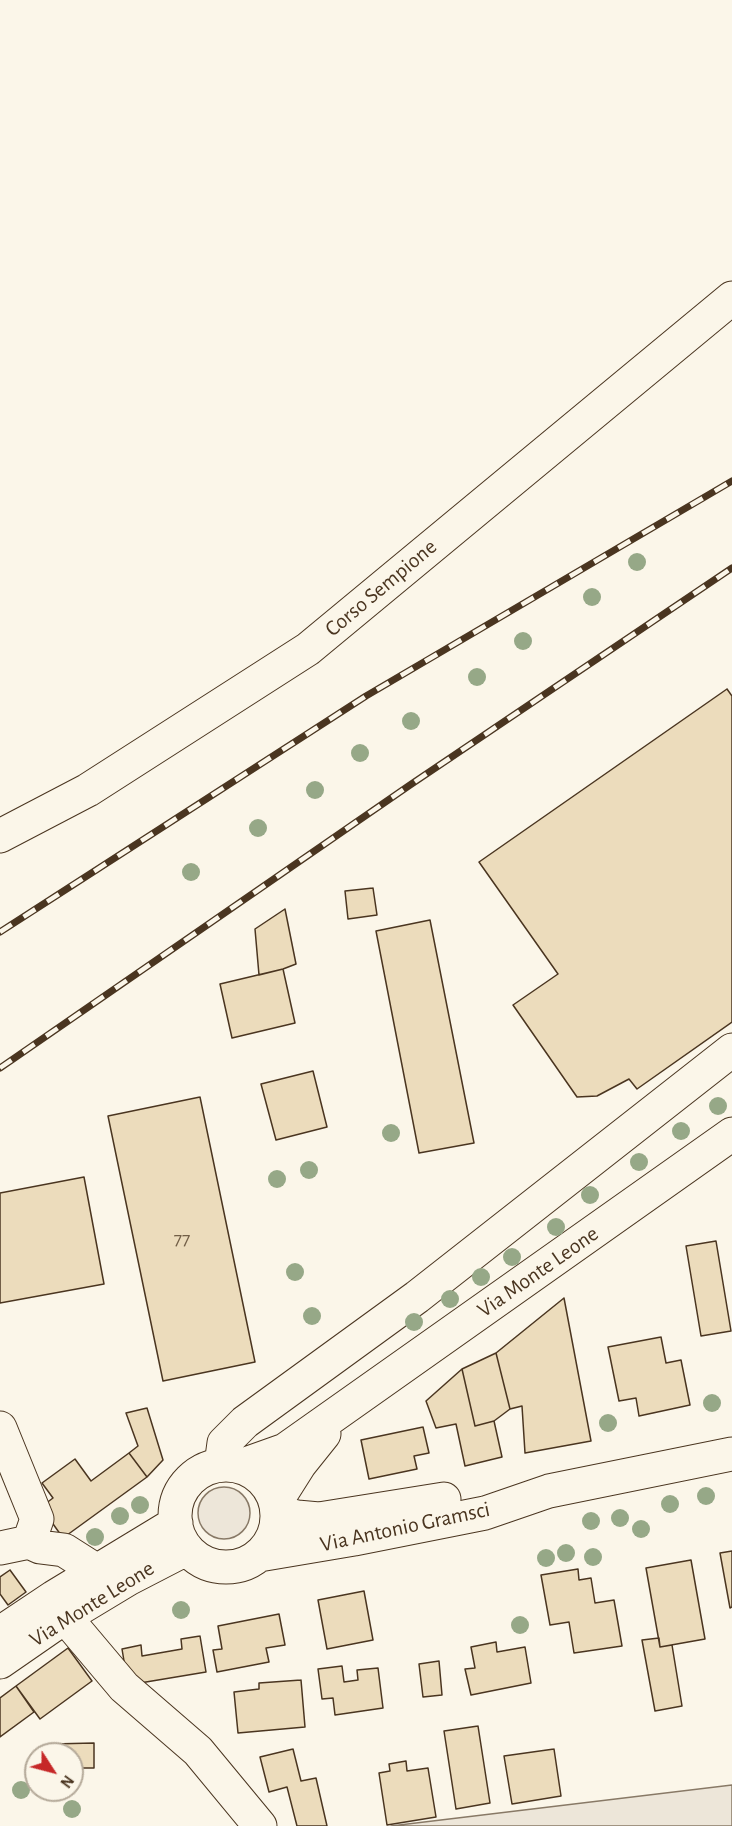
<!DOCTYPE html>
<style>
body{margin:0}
#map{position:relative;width:732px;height:1826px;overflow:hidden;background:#fbf6e9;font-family:"Alegreya Sans",sans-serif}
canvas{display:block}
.north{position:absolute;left:24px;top:1742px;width:60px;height:60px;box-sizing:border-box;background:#fbf6e9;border:2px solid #b4a999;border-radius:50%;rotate:126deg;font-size:16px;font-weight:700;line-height:24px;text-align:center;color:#4a3520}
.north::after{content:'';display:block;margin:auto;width:21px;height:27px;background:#c62828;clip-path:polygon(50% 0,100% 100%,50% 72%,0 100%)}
</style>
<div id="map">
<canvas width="732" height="1826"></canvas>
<div class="north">N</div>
</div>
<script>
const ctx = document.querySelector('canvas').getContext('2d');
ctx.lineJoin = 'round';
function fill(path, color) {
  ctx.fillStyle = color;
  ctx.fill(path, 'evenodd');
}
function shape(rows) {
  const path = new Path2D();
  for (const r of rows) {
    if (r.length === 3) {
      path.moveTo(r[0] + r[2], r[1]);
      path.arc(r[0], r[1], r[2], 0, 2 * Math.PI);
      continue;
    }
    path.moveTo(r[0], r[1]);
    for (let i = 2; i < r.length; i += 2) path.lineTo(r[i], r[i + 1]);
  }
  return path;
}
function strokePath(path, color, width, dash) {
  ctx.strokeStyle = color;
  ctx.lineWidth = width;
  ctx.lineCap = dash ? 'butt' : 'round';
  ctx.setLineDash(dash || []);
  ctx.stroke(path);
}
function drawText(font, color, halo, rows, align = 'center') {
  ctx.font = font + ' "Alegreya Sans",sans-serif';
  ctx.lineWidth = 4.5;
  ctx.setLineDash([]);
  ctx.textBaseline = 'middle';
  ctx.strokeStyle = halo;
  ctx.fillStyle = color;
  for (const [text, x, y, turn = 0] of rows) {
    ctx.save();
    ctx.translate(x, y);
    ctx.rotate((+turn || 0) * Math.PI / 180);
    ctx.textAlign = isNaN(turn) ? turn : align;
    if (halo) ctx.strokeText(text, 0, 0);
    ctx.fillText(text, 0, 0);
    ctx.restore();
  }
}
const green = shape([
 [224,1513,26],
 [732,1785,732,1826,391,1826,732,1785]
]);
const building = shape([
 [727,689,732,696,732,1022,637,1089,629,1079,597,1096,577,1097,513,1005,558,974,479,862,727,689],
 [373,888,377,915,348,919,345,891,373,888],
 [285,909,296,964,283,969,259,975,255,929,285,909],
 [430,920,474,1143,419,1153,376,931,430,920],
 [283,969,295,1023,232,1038,220,984,283,969],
 [313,1071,327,1127,276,1140,261,1084,313,1071],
 [200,1097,255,1362,163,1381,108,1116,200,1097],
 [84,1177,104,1284,0,1303,0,1193,84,1177],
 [716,1241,731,1331,701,1336,686,1246,716,1241],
 [564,1298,591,1441,525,1453,522,1406,510,1409,496,1353,564,1298],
 [661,1337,666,1363,681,1360,690,1405,639,1416,636,1398,619,1401,608,1347,661,1337],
 [496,1353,510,1409,494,1421,475,1426,462,1369,496,1353],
 [462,1369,475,1426,494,1421,502,1457,465,1466,456,1424,436,1428,426,1401,462,1369],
 [147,1408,163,1460,147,1477,129,1453,138,1446,126,1413,147,1408],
 [423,1427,429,1453,414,1456,417,1469,369,1479,361,1440,423,1427],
 [129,1453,147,1477,63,1538,41,1507,53,1498,42,1483,75,1459,91,1481,129,1453],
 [732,1551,732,1607,730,1608,720,1553,732,1551],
 [691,1560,705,1639,660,1647,646,1568,691,1560],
 [578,1569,579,1580,591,1578,595,1603,614,1600,622,1646,574,1653,569,1622,550,1625,541,1575,578,1569],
 [10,1570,26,1592,8,1605,0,1594,0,1577,10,1570],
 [364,1591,373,1640,327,1649,318,1600,364,1591],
 [279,1614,285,1645,266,1648,269,1662,217,1672,213,1650,222,1649,218,1626,279,1614],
 [200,1636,206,1672,128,1685,122,1649,141,1645,142,1656,182,1649,181,1639,200,1636],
 [659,1638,660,1647,672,1645,682,1706,655,1711,642,1640,659,1638],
 [496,1642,497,1652,525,1647,531,1683,471,1695,465,1669,475,1668,471,1647,496,1642],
 [68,1648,92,1681,40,1719,16,1686,68,1648],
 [439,1661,442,1695,423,1697,419,1664,439,1661],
 [342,1666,344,1682,358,1680,357,1670,378,1668,383,1708,335,1715,333,1698,322,1699,318,1669,342,1666],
 [301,1680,305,1727,238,1733,234,1692,259,1689,259,1683,301,1680],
 [16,1686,34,1712,0,1737,0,1698,16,1686],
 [478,1726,490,1803,456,1809,444,1731,478,1726],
 [94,1743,94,1768,72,1768,72,1754,52,1754,52,1744,94,1743],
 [293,1749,301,1781,316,1778,327,1826,297,1826,287,1787,269,1792,260,1757,293,1749],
 [554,1749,561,1796,512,1804,504,1756,554,1749],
 [406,1761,407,1771,428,1768,436,1817,387,1825,379,1773,390,1771,389,1764,406,1761]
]);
const minor = shape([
 [0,1428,37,1519,29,1542],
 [221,1465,224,1443,245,1422,417,1297,732,1050],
 [226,1516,51],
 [240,1466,285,1450,732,1134],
 [276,1502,300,1464,324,1434],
 [277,1512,297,1517,319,1519,444,1499],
 [0,1548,29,1542,40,1547,64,1550,97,1571],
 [259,1555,354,1539,485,1513,549,1491,732,1454],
 [65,1617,124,1687,198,1751,260,1826],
 [0,1633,54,1597,176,1523],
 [0,1662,65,1617,128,1579,186,1549]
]);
const major = shape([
 [0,836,88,790,308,649,732,298]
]);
const rail = shape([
 [0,932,366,696,732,481],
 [0,1068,410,785,732,568]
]);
const trees = [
 [637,562],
 [592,597],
 [523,641],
 [477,677],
 [411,721],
 [360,753],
 [315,790],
 [258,828],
 [191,872],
 [718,1106],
 [681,1131],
 [391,1133],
 [639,1162],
 [309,1170],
 [277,1179],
 [590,1195],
 [556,1227],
 [512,1257],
 [295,1272],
 [481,1277],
 [450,1299],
 [312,1316],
 [414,1322],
 [712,1403],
 [608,1423],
 [706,1496],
 [670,1504],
 [140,1505],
 [120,1516],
 [620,1518],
 [591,1521],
 [641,1529],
 [95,1537],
 [566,1553],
 [593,1557],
 [546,1558],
 [181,1610],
 [520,1625],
 [21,1790],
 [72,1809]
];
const numberNames = [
 ["77",182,1239]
];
const streetNames = [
 ["Corso Sempione",381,588,-40],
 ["Via Monte Leone",538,1272,-35],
 ["Via Antonio Gramsci",405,1527,-12],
 ["Via Monte Leone",92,1604,-32]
];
fill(green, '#ede6d9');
strokePath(green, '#887966', 1.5);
fill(building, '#ecdcbc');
strokePath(building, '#4a3520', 1.5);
strokePath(minor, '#4a3520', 35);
strokePath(major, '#4a3520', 35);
strokePath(minor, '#fbf6e9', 33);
strokePath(major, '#fbf6e9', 33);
strokePath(rail, '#4a3520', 7);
strokePath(rail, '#fbf6e9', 4.5, [14]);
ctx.fillStyle = '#96a887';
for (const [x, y] of trees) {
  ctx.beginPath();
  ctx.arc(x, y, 9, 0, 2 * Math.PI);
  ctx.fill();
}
drawText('20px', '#725f47', null, numberNames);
drawText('22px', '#4a3520', '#fbf6e9', streetNames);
</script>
